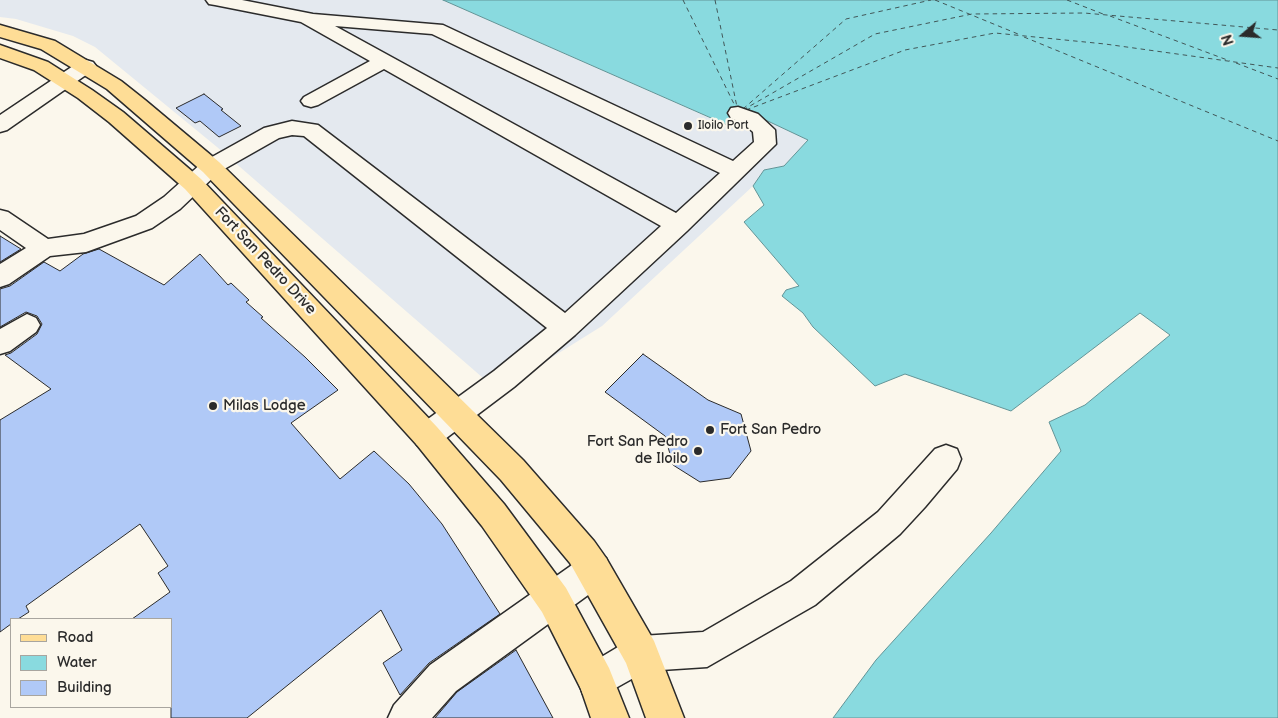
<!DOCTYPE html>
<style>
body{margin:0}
#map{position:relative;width:1278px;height:718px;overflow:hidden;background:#fbf7ec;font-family:"Balsamiq Sans",sans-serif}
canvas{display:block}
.legend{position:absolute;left:10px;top:618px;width:162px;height:90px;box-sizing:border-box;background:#fbf7ec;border:1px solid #a8a59f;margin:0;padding:6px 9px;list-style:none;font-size:15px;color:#2b2b2b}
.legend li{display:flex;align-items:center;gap:10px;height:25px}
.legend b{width:25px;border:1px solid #a8a59f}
.north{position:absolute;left:1218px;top:10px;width:50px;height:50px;-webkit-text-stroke:4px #fbf7ec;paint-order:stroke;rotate:252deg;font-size:14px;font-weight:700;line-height:20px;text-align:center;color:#2b2b2b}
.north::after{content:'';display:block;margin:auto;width:18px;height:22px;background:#2b2b2b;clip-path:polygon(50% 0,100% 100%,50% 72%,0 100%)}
</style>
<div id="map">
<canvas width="1278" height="718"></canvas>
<ul class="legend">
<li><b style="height:6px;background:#fedd96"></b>Road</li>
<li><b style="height:14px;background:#89dadf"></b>Water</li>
<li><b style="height:14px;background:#b0c9f7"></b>Building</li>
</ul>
<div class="north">N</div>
</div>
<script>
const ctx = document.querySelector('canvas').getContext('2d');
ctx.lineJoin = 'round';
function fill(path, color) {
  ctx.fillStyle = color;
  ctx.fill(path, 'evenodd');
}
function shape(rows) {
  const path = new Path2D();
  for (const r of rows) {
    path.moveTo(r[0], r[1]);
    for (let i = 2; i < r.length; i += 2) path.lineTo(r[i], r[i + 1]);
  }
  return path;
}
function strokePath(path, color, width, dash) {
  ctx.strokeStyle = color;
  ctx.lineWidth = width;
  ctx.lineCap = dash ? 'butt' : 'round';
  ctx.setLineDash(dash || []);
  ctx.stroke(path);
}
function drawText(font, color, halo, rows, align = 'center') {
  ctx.font = font + ' "Balsamiq Sans",sans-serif';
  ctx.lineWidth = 4.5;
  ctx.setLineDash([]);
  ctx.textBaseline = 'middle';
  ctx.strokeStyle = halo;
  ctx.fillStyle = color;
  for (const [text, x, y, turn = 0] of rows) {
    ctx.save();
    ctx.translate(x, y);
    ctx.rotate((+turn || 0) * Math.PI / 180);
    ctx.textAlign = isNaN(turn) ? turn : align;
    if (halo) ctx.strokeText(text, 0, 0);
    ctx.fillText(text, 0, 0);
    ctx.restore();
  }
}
const built = shape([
 [0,0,443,0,726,125,738,113,755,115,808,140,784,166,764,170,753,186,602,326,498,391,217,147,95,47,73,36,16,19,0,17]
]);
const water = shape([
 [443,0,1278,0,1278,718,833,718,876,660,991,533,1061,451,1049,422,1085,405,1170,335,1140,313,1011,411,905,374,875,386,813,327,803,313,782,296,786,290,799,286,744,222,764,205,753,186,764,170,784,166,808,140,755,115,738,113,727,125,443,0]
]);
const ferry = shape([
 [683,0,736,108],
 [715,0,737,107],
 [935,0,1018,34],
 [1067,0,1103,14],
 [1110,16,1230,61],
 [1024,37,1278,141],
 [1236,63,1278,79],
 [743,109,846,19,931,0],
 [743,110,875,34,972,14,1084,13,1278,30],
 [746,110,905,50,995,33,1105,44,1278,68]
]);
const building = shape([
 [204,94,223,109,221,110,241,126,219,137,200,121,195,123,176,108,204,94],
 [0,236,21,249,0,262,0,236],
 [99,249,164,285,200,254,228,285,231,283,249,300,246,302,263,317,261,318,305,357,338,390,291,423,340,479,374,451,409,484,442,524,500,614,429,663,400,695,383,663,402,650,381,610,247,718,171,718,171,619,132,619,170,592,158,573,168,566,140,524,26,606,29,612,18,619,11,619,11,624,0,632,0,420,51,389,5,355,11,353,37,334,42,324,37,316,26,312,0,327,0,289,10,286,44,262,60,271,83,254,99,249],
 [643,354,708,400,741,414,751,451,730,478,700,482,673,465,665,436,605,392,643,354],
 [516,650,553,718,435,718,457,692,516,650]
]);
const minor = shape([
 [206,0,242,0,313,14,443,25,733,161,754,142,753,132,744,124,731,118,728,113,731,108,738,107,758,114,775,130,776,144,687,231,575,335,514,387,437,445,427,449,417,445,412,436,417,427,494,371,547,328,304,136,292,135,279,138,219,172,180,209,152,228,86,252,50,256,9,284,0,287,0,264,26,248,0,230,0,210,8,212,48,239,84,234,136,216,164,197,203,162,264,128,292,121,318,125,565,313,661,226,384,69,318,105,311,107,304,105,301,101,304,97,370,61,301,22,215,5,209,4,206,0],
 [335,26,432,34,720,173,676,213,335,26],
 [86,60,93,62,96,66,93,70,7,130,0,132,0,115,79,62,86,60],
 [27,314,36,318,40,325,36,332,10,351,0,354,0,329,27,314],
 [946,445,957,449,961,459,957,469,925,507,900,534,815,605,707,667,646,671,596,699,583,694,578,681,583,668,628,641,641,636,703,632,791,581,878,512,935,449,946,445],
 [594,554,606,558,611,570,606,582,456,691,432,718,388,718,394,705,430,665,582,558,594,554]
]);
const major = shape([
 [0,25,55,41,121,81,145,100,219,162,523,460,594,541,606,558,654,641,684,718,646,718,626,663,570,563,501,480,203,172,107,89,41,49,0,37,0,25],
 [0,45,48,62,92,90,123,112,201,179,437,427,504,504,566,588,609,668,629,718,591,718,581,689,542,612,482,526,417,445,185,189,109,122,78,98,34,70,0,58,0,45]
]);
const markers = [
 [688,126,5,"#2b2b2b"],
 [213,406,5,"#2b2b2b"],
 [710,430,5,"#2b2b2b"],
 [698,451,5,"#2b2b2b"]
];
const farPoinames = [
 ["Iloilo Port",698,126]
];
const streetNames = [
 ["Fort San Pedro Drive",265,261,47]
];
const poiNames = [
 ["Milas Lodge",223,406],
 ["Fort San Pedro",720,430],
 ["Fort San Pedro",688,442,"right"],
 ["de Iloilo",688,459,"right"]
];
fill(built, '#e4e9ef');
fill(water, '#89dadf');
strokePath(water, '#639497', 1);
strokePath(ferry, '#425758', 1, [4.5, 4]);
fill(building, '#b0c9f7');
strokePath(building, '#2b2b2b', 1);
strokePath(minor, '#2b2b2b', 3);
strokePath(major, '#2b2b2b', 3);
fill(minor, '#fbf7ec');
fill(major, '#fedd96');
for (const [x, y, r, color] of markers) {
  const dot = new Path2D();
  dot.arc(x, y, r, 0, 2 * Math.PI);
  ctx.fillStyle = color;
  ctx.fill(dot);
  strokePath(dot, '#fbf7ec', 2);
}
drawText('12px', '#2b2b2b', '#fbf7ec', farPoinames, 'left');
drawText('15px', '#2b2b2b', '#fbf7ec', streetNames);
drawText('15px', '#2b2b2b', '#fbf7ec', poiNames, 'left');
</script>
